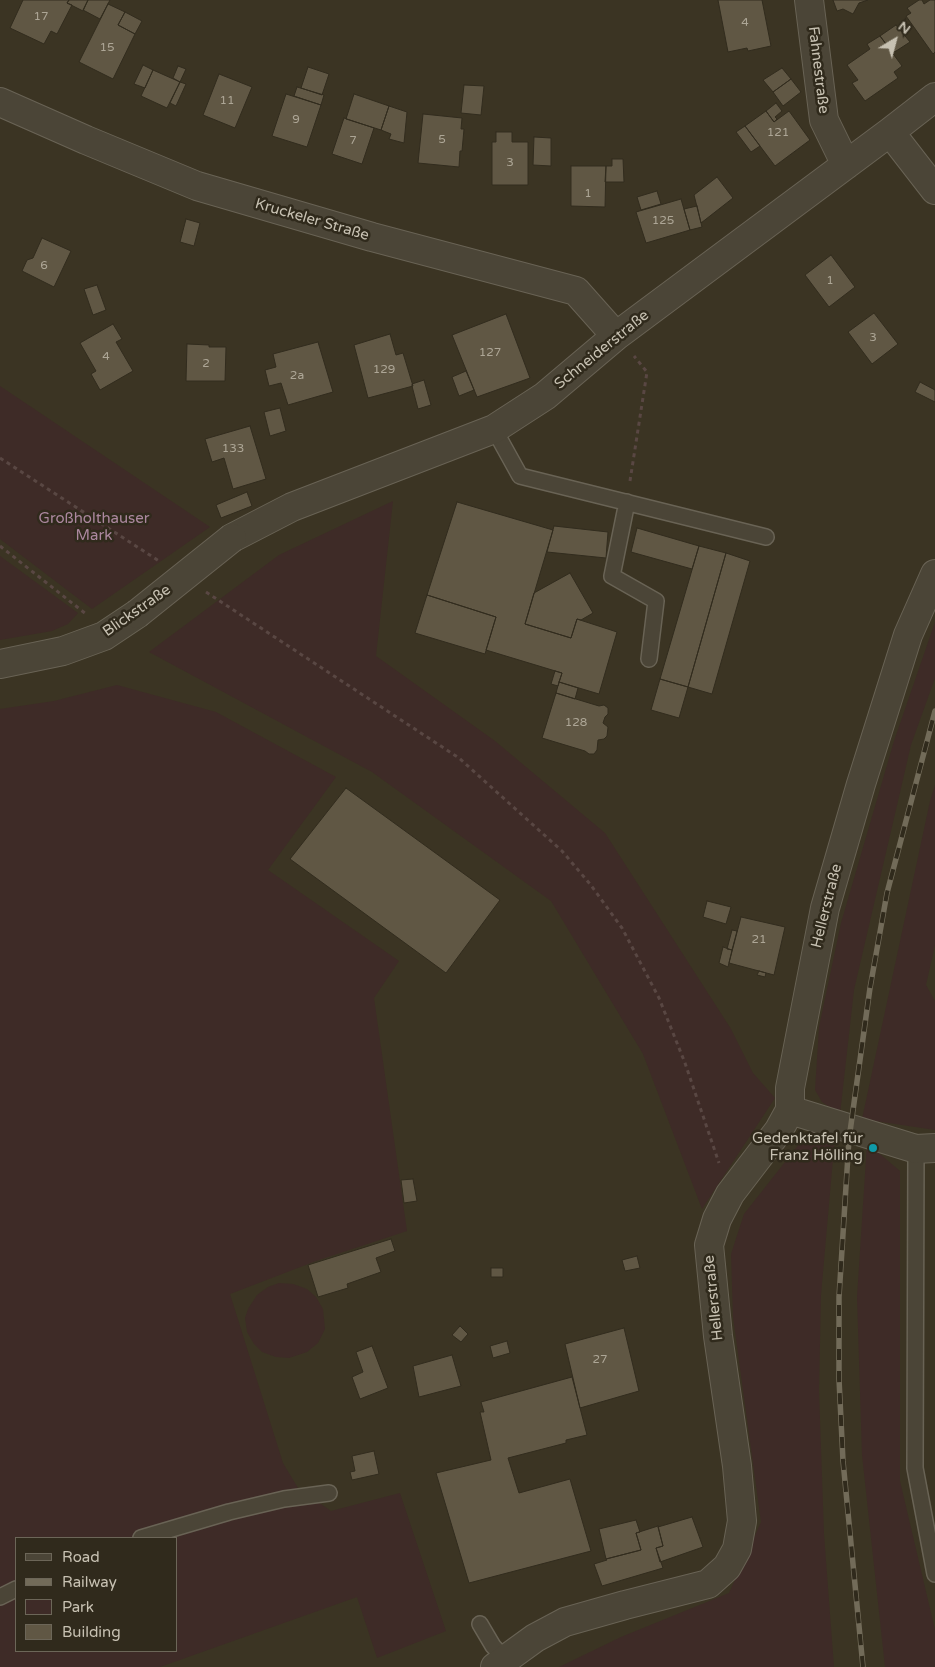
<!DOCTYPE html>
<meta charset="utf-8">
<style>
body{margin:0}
#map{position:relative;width:935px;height:1667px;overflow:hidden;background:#3b3423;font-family:"Varela Round",sans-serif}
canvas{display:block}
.legend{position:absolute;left:15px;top:1537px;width:162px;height:115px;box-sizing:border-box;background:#302a1c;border:1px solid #6c6658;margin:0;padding:6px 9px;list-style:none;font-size:15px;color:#c7c1b2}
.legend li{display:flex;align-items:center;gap:10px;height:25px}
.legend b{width:25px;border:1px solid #6c6658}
.north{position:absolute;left:870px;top:15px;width:50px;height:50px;-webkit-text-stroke:4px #302a1c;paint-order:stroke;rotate:37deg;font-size:14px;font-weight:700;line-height:20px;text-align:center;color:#c7c1b2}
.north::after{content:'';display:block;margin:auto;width:18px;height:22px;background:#c7c1b2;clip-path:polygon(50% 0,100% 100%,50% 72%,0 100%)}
</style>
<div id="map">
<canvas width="935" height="1667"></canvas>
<ul class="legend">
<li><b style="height:6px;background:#4b4537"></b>Road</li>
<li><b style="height:6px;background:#726b59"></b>Railway</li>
<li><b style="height:14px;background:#3e2b27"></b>Park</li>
<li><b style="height:14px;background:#605744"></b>Building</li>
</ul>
<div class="north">N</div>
</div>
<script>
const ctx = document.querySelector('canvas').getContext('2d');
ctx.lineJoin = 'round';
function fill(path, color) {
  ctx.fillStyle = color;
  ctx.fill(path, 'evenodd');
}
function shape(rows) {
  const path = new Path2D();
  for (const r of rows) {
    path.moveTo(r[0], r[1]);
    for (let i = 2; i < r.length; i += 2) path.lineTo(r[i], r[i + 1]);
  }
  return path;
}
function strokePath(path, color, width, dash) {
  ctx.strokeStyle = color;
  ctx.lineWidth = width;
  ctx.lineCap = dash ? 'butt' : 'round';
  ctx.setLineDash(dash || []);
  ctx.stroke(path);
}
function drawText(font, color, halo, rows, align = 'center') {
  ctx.font = font + ' "Varela Round",sans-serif';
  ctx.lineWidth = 5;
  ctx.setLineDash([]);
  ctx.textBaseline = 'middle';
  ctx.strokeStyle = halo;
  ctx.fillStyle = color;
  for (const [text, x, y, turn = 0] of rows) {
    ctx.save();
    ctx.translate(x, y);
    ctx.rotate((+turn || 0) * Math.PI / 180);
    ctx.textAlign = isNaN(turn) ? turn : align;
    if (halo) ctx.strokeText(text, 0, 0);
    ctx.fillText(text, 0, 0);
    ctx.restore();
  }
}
const green = shape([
 [0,386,210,527,92,609,0,539],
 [393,501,376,656,495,741,605,833,731,1029,753,1073,775,1098,702,1209,643,1054,551,901,372,772,149,652,279,555],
 [0,556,78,613,68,624,52,631,0,640],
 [935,622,935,678,911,745,854,990,840,1114,822,1102,815,1090,819,1027,841,923,894,741],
 [117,685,216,712,336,777,268,870,399,961,374,998,407,1231,316,1261,230,1294,283,1463,298,1488,331,1511,400,1493,446,1631,377,1658,357,1597,160,1667,0,1667,0,709,54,701],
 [16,1538,176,1538,176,1651,16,1651],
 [935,785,935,945,926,985,935,1001,935,1130,862,1119,930,801],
 [811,1129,835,1136,821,1295,819,1391,824,1534,834,1667,559,1667,621,1637,729,1593,761,1522,733,1317,731,1254,744,1214],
 [867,1143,900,1171,900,1481,935,1630,935,1667,885,1667,862,1455,857,1297],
 [279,1283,293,1284,307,1289,316,1297,323,1309,325,1329,318,1343,307,1352,289,1358,276,1357,262,1352,254,1344,247,1332,245,1318,248,1309,257,1295,268,1287]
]);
const building = shape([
 [23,0,69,0,67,3,72,5,57,34,51,31,44,44,10,28,23,0],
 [69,0,88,0,83,11,67,3,69,0],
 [88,0,110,0,100,19,83,10,88,0],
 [718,0,762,0,771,46,748,51,747,48,728,52,718,0],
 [833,0,868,0,859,3,853,14,843,9,837,11,833,0],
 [919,0,922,0,924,4,930,0,935,0,935,52,933,54,906,16,911,13,907,8,919,0],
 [108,4,125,12,118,25,135,34,113,79,79,62,108,4],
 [125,12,142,21,135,34,118,25,125,12],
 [896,25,910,42,893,53,880,36,896,25],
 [880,36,902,66,894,72,898,78,865,101,852,83,858,80,847,65,870,49,867,44,880,36],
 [143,65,153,70,145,88,134,84,143,65],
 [178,66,186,69,180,82,173,78,178,66],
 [308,67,329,74,322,95,301,88,308,67],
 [782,68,791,79,773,92,763,80,782,68],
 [153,70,180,82,167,108,141,96,153,70],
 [219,74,252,87,235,128,203,115,219,74],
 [791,79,801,92,783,106,773,92,791,79],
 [180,82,186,84,176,106,170,103,180,82],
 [464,85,484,86,481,115,461,113,464,85],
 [297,87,324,95,321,105,294,96,297,87],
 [286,94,321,105,307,147,272,136,286,94],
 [354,94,389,106,381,130,346,119,354,94],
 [776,103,782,111,775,117,777,119,774,122,766,111,776,103],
 [389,106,407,112,404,143,389,139,391,134,381,130,389,106],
 [766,111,774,122,789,111,810,140,775,166,745,126,766,111],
 [423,114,462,118,461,129,464,129,462,151,460,151,459,167,418,163,423,114],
 [344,118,374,128,362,164,332,154,344,118],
 [745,126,760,146,751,152,736,132,745,126],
 [496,132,512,132,512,142,528,142,528,185,492,185,492,142,496,142,496,132],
 [534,137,551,138,551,166,533,165,534,137],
 [612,159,623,159,624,182,605,182,606,166,612,166,612,159],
 [571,166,606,166,605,207,571,206,571,166],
 [717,177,733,198,701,223,694,195,717,177],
 [657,191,661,204,641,210,637,197,657,191],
 [681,199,690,230,646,243,636,212,681,199],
 [697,206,702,227,690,230,684,209,697,206],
 [186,219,200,223,194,246,180,242,186,219],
 [42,238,71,251,54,287,22,271,27,260,33,258,42,238],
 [831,255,855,287,829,307,805,275,831,255],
 [97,285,106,310,93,315,84,289,97,285],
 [874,313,898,344,872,364,848,332,874,313],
 [506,314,530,378,477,397,452,335,506,314],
 [113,324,122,339,116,342,133,371,100,390,91,374,96,371,80,343,113,324],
 [390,334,396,355,403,353,413,386,368,398,354,345,390,334],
 [318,342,333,392,288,405,281,383,269,386,265,370,276,367,273,354,318,342],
 [187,344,209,345,209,347,226,347,225,381,186,381,187,344],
 [466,371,474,390,459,396,452,377,466,371],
 [424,380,431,405,418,409,412,386,412,384,424,380],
 [920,382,935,390,935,402,915,392,920,382],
 [280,408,286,431,270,436,264,412,280,408],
 [250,426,266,479,233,489,224,458,212,462,205,439,250,426],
 [247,492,252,506,221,518,216,505,247,492],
 [457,502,553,530,525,624,571,638,577,619,617,632,599,694,559,682,562,673,486,650,496,617,427,595,457,502],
 [554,526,608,532,606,558,547,552,554,526],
 [637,528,699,546,692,569,631,552,637,528],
 [699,546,726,553,688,687,660,679,699,546],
 [726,553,750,561,712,694,688,687,726,553],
 [570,573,593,613,581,620,577,619,571,638,525,624,534,593,570,573],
 [427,595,496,617,485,654,415,633,427,595],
 [555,671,562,673,558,686,551,684,555,671],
 [660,679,688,687,679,718,651,710,660,679],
 [559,682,578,688,575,699,556,693,559,682],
 [556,693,599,706,604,705,608,708,608,714,605,717,603,723,608,727,607,736,604,739,598,740,597,750,594,754,589,754,585,751,542,738,556,693],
 [346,788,500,900,446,973,290,859,346,788],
 [707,901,731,907,726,924,703,917,707,901],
 [741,917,785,927,774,975,729,963,741,917],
 [732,930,737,931,732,950,727,949,732,930],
 [723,947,732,950,728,967,719,963,723,947],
 [759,971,766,973,765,977,757,975,759,971],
 [413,1179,417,1201,404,1203,401,1180,413,1179],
 [391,1239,395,1251,376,1258,381,1272,347,1284,348,1288,318,1297,308,1265,391,1239],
 [637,1256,640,1268,625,1271,622,1260,637,1256],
 [491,1268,503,1268,503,1277,491,1277,491,1268],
 [460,1326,468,1334,461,1342,452,1335,460,1326],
 [624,1328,639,1391,580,1408,565,1344,624,1328],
 [507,1341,510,1353,493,1358,490,1346,507,1341],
 [372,1346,388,1388,360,1399,352,1377,363,1372,356,1352,372,1346],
 [452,1355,461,1386,419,1397,413,1366,452,1355],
 [572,1377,587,1435,566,1440,566,1443,508,1458,519,1493,570,1479,591,1551,469,1583,436,1473,491,1460,480,1412,484,1412,481,1402,572,1377],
 [374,1451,379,1474,352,1480,350,1472,355,1471,352,1456,374,1451],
 [692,1517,703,1547,660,1562,656,1548,663,1546,658,1527,692,1517],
 [636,1520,640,1532,636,1533,641,1550,606,1559,599,1529,636,1520],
 [658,1526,663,1546,656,1548,663,1568,602,1586,594,1564,607,1560,606,1559,641,1550,636,1533,658,1526]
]);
const path = shape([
 [0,458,159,561],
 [630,481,647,372,634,356],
 [0,546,86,614],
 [206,592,459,758,562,851,590,884,622,928,659,998,685,1063,719,1163]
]);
const service = shape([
 [494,429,520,476,766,537],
 [627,502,612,576,656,601,649,659],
 [916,1149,915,1468,935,1574],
 [141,1538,229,1512,284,1499,329,1493],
 [0,1597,16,1589],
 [480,1624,493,1646,505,1659]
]);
const minor = shape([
 [809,0,824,120,846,165],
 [0,102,86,140,197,186,372,237,576,291,616,336],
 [890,132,935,190],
 [232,538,292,507,494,429,545,396,616,336,890,132,935,97],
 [0,664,63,651,104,636,137,614],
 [790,1110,916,1149,935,1148],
 [495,1667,535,1638,565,1622,625,1605,708,1584,727,1567,737,1549,742,1521,737,1466,718,1336,709,1245,717,1219,730,1194,779,1130,790,1110,790,1088,825,908,861,784,908,635,935,574]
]);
const rail = shape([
 [863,1667,843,1461,839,1379,839,1297,849,1139,870,988,887,893,935,711]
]);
const minorBridge = shape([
 [137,614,232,538]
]);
const markers = [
 [873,1148,5,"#0f9aa8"]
];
const numberNames = [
 ["17",41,17],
 ["4",745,23],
 ["15",107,48],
 ["11",227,101],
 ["9",296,120],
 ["121",778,133],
 ["5",442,140],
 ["7",353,141],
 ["3",510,163],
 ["1",588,194],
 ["125",663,221],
 ["6",44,266],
 ["1",830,281],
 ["3",873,338],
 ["127",490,353],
 ["4",106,357],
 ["2",206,364],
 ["129",384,370],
 ["2a",297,376],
 ["133",233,449],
 ["128",576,723],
 ["21",759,940],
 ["27",600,1360]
];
const streetNames = [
 ["Fahnestraße",818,70,83],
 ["Kruckeler Straße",312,220,16],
 ["Schneiderstraße",602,350,-39],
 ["Blickstraße",137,611,-35],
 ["Hellerstraße",827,906,-76],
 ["Hellerstraße",714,1298,-96]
];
const parkNames = [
 ["Großholthauser",94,519],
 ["Mark",94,536]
];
const poiNames = [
 ["Gedenktafel für",863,1139],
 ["Franz Hölling",863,1156]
];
fill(green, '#3e2b27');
fill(building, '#605744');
strokePath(building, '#322c1e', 1);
strokePath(service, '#696355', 18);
strokePath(minor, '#696355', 30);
strokePath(path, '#594743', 3, [4, 4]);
strokePath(service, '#4b4537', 15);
strokePath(minor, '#4b4537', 28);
strokePath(rail, '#726b59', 5.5);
strokePath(rail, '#302a1c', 4, [11]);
strokePath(minorBridge, '#696355', 30, []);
strokePath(minorBridge, '#4b4537', 28);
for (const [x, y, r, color] of markers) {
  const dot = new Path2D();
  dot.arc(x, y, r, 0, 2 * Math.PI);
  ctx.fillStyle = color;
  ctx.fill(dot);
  strokePath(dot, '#302a1c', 2);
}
drawText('12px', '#ada696', null, numberNames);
drawText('15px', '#c7c1b2', '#302a1c', streetNames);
drawText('15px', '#ac889f', '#302a1c', parkNames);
drawText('15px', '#c7c1b2', '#302a1c', poiNames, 'right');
</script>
